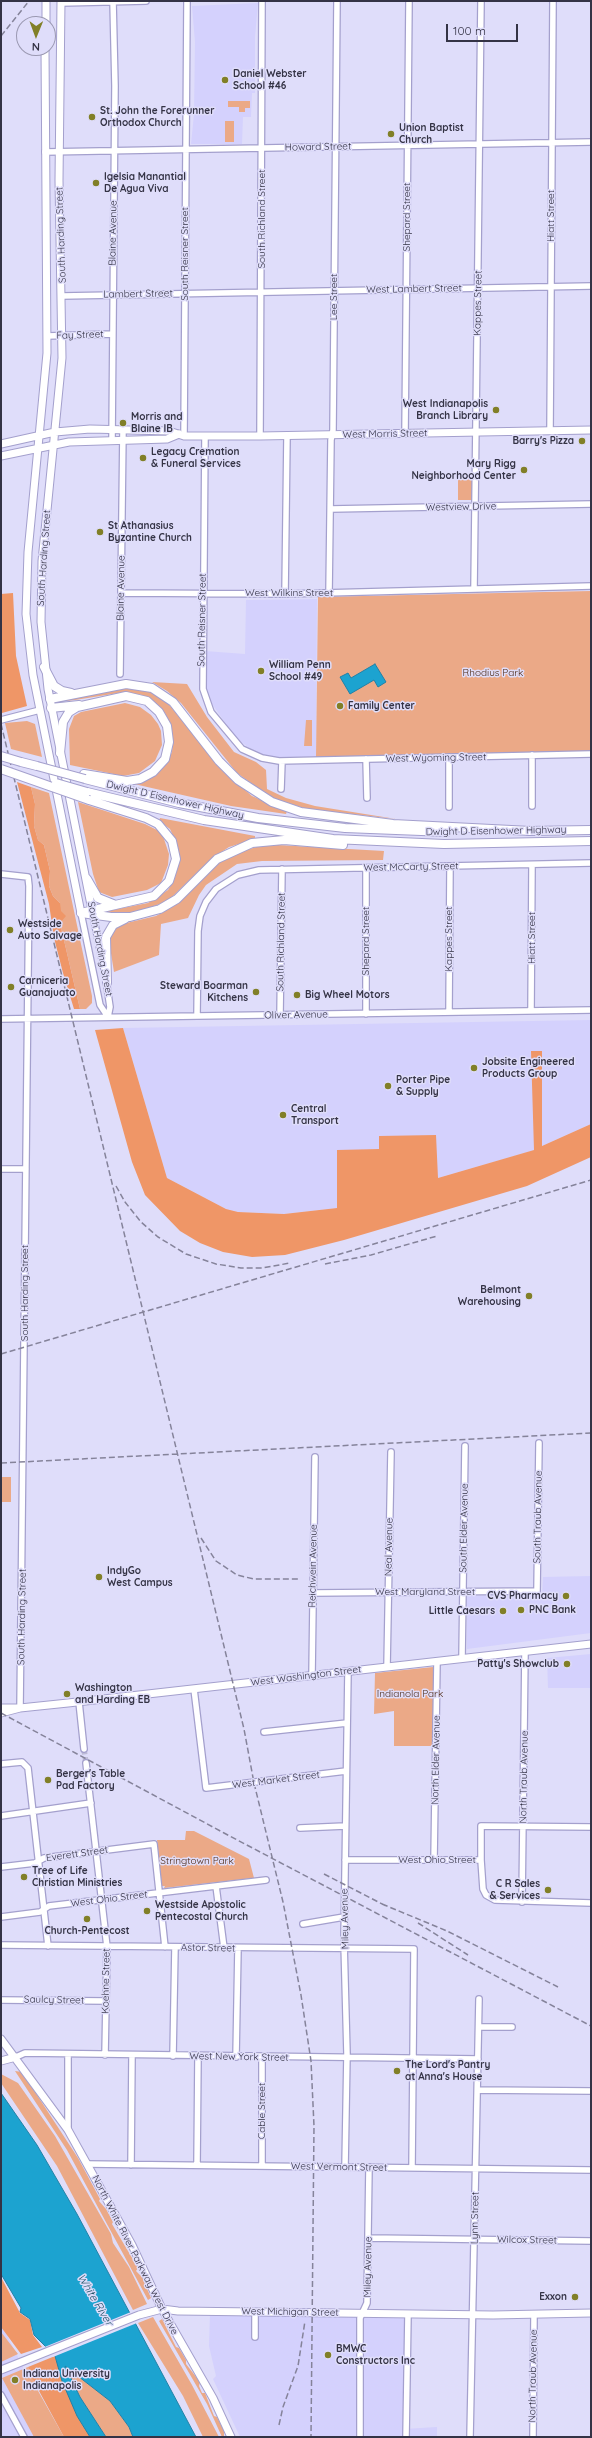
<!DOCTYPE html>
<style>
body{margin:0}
#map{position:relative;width:592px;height:2438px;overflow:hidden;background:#dfddfa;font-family:Quicksand,sans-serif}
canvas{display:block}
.frame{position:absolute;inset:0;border:2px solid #343345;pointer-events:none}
.north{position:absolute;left:16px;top:16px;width:40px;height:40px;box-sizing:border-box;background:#dfddfa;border:1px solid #9b99b2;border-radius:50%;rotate:181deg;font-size:11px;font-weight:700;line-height:16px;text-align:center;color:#343345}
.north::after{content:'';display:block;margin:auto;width:14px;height:18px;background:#817f27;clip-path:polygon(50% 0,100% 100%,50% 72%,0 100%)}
.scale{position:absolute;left:446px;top:24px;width:72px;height:18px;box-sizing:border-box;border:2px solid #343345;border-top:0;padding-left:5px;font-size:12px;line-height:14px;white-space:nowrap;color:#343345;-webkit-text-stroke:3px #dfddfa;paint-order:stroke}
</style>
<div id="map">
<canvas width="592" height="2438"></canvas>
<div class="frame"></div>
<div class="north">N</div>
<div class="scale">100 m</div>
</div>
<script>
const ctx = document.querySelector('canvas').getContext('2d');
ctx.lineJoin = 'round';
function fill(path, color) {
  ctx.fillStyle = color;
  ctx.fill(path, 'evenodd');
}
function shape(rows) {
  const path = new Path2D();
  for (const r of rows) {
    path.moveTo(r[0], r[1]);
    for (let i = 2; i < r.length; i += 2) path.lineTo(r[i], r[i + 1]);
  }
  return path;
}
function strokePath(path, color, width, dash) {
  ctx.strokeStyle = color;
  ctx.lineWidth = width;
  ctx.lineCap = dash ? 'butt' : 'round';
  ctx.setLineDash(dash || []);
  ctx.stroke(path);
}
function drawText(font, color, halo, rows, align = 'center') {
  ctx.font = font + ' Quicksand,sans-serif';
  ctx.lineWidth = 3;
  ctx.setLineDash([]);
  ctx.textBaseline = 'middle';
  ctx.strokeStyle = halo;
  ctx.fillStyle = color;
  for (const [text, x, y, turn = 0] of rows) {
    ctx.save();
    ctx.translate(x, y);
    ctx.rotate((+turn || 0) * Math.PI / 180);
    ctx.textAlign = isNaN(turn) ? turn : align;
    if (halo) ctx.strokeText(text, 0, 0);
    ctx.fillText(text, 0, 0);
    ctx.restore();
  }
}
const built = shape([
 [258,3,255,37,255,93,252,93,251,117,243,117,242,144,191,144,194,114,195,42,192,6],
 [317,599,316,757,273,758,254,752,235,737,210,701,206,687,205,651,245,654,246,600],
 [591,1020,591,1124,542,1146,542,1051,532,1051,535,1150,438,1178,379,1137,379,1149,337,1151,337,1208,284,1214,238,1212,226,1209,167,1178,123,1028],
 [591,1576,591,1633,467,1649,467,1596,542,1595,543,1577],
 [591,1654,591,1688,548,1688,547,1658],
 [210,2314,405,2318,404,2429,437,2427,437,2437,240,2437,213,2379,216,2376,209,2346],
 [1,2323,58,2437,1,2437]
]);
const green = shape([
 [228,101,250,101,250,108,245,108,245,112,239,112,239,107,228,107],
 [225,121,234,121,234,142,225,142],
 [458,477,473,477,473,500,458,500],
 [591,591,591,751,316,757,318,597],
 [152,682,187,684,207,717,234,752,256,762,266,770,267,789,286,798,315,806,396,819,307,809,272,798,237,773,181,703,167,691],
 [130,687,144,689,162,696,224,772,252,796,287,811,286,814,231,806,134,784,153,777,164,767,172,752,173,738,165,713,153,701,142,695,125,692,75,700,66,701,66,699],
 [125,703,140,707,151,715,158,724,161,731,162,745,155,761,139,773,123,776,70,765,69,729,74,716,81,712],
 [306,720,312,720,312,746,304,746],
 [27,721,35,724,42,757,11,749,5,723],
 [31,787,49,793,92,996,92,1003,86,1009,80,1009,60,923,60,903,53,896,49,886,50,871,44,845,38,840,34,826,35,804],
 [78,802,145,824,157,830,163,836,169,854,168,865,161,883,147,890,112,897,99,892,93,874],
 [160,818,255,836,255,839,229,847,211,859,168,901,134,913,106,915,107,911,148,903,168,890,174,880,178,867,176,842,170,829,159,821],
 [278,845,384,851,383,860,262,861,237,864,206,885,199,895,188,918,161,924,159,955,114,972,109,941,113,929,122,924,156,916,174,906,222,860,239,852,260,846],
 [1,1477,11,1477,11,1502,1,1502],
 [433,1667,435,1669,434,1746,394,1746,394,1711,374,1714,375,1673],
 [186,1831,194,1831,249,1859,254,1878,164,1888,165,1886,162,1886,157,1840,185,1840],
 [15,2071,22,2072,78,2158,100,2199,99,2201,106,2209,113,2222,112,2224,138,2268,136,2271,142,2277,151,2298,148,2300,67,2150],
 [1,2074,18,2083,55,2136,111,2234,113,2243,129,2267,147,2304,133,2310,57,2166,1,2083],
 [153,2317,192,2385,219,2437,203,2437,183,2396,138,2323],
 [162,2319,176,2347,179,2348,186,2360,186,2364,200,2382,199,2386,202,2393,205,2393,214,2416,217,2417,224,2431,224,2437,222,2437,207,2404,159,2321],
 [1,2332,18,2354,1,2362],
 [64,2365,110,2401,129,2427,133,2437,106,2437,80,2397],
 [28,2367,37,2389,64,2437,34,2437,2,2378]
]);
const forest = shape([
 [13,593,16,656,27,706,2,713,1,594],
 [17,782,31,787,35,804,34,826,38,840,44,845,50,871,49,886,53,896,60,903,61,911,66,916,60,923,80,1009,74,1009,63,973,54,938,49,904],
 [123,1028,167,1178,226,1209,238,1212,284,1214,337,1208,337,1150,379,1149,379,1136,436,1135,438,1178,534,1150,531,1051,542,1051,542,1146,591,1124,591,1157,527,1186,344,1240,285,1255,252,1257,223,1252,200,1243,180,1231,145,1195,132,1162,95,1030],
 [1,2277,20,2313,30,2320,33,2335,42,2347,21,2354,1,2327],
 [55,2356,77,2415,90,2437,64,2437,32,2378,28,2367]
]);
const water = shape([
 [375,664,386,682,378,687,374,680,350,694,340,677,348,673,351,678,375,664],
 [1,2093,37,2145,77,2214,196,2437,133,2437,129,2427,110,2401,65,2366,80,2397,106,2437,90,2437,77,2416,62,2381,55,2356,34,2335,30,2319,20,2312,21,2308,1,2274,1,2093]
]);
const pier = shape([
 [131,2312,137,2323,53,2357,42,2348]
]);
const minorTunnel = shape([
 [84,1749,86,1763]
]);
const minor = shape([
 [61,3,146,1],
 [45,152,591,142],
 [62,296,591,286],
 [47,336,112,334],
 [550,431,553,1],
 [405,434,409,1],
 [184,436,187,1],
 [205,436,203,689,211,712,242,749,262,758,279,761,591,754],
 [260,436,262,1],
 [112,441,115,86,113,1],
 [331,509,591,504],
 [474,589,481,1],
 [121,593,285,594,591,586],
 [329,593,331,440,333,430,337,1],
 [285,594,287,436],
 [120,674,123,430],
 [1,720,40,710],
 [366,759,367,798],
 [281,789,282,761],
 [532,806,532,755],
 [449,807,449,757],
 [1,874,28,877,29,886,20,1708],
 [81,913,100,1005,108,1017,110,1007,106,980],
 [93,915,104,969],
 [531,1011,532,865],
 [449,1012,450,866],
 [366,1014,366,868],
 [280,1015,282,869],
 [197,1016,198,931,200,916,206,902,216,889,238,875,259,870,591,863],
 [1,1019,591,1010],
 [1,1169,26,1169],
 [313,1593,537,1591,539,1443],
 [462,1658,465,1446],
 [387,1667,391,1452],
 [312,1675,315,1457],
 [194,1689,206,1788,346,1771],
 [79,1702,84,1749],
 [264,1732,347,1723],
 [86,1763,107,1947,105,2055],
 [1,1764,22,1762,28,1768,48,1946],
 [1,1816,91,1803],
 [300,1828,345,1826],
 [345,1860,481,1860,481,1826,591,1827],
 [434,1860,437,1661],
 [481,1860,483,1889,486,1895,495,1900,591,1903],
 [1,1867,35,1863,44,1858,154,1844,165,1947],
 [216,1886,224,1948],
 [522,1902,525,1651],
 [1,1917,40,1912,49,1906,266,1880],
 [303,1924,344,1917],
 [1,1945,414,1949,412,2168],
 [1,2000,106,2001],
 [479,2027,512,2027],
 [173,2056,175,1947],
 [16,2057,25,2053,478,2059],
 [236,2057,238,1948],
 [478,2090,591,2091],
 [68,2130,68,2054],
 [87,2164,591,2170],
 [131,2165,132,2055],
 [197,2165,198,2056],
 [262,2166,262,2057],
 [345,2167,347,2054,344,1942,348,1671],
 [368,2238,591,2241],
 [255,2337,255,2312],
 [1,2395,24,2437],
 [360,2437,360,2318,367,2303,369,2167],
 [406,2437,408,2314],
 [470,2437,479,1999],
 [533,2437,534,2315]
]);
const major = shape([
 [61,1,59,180,62,358,42,561,41,622,48,689,93,915],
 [46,24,46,1],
 [45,48,47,353,28,552,26,614,33,675,81,913],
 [1,444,55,432,90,429,169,431,184,436,260,436,591,430],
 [1,456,69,442,167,439,179,434],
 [1,1708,20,1708,68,1703,591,1644],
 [1,1713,20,1708],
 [1,2039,68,2130,132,2245,162,2309,213,2398,231,2437],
 [1,2061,16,2057],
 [1,2370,139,2315,162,2309,178,2311,493,2315,591,2313]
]);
const highway = shape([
 [44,667,54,686,62,691,71,693],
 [50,699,126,684,152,688,173,702,219,761,238,780,272,802,301,812,393,824,531,831],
 [51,708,79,705],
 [60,753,63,722,69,712,77,707,126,696,147,701,159,712,167,726,169,742,165,759,153,772,140,779,127,781,84,774],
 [21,762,37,766],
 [85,779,179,803,258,818,345,828,447,832],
 [87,792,204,820,333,839,444,844,591,841],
 [527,831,591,830],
 [87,879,98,898,113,904],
 [85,912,154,896,169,881,176,859,172,841,158,824,146,818,89,800],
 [81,913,111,917,130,917,160,909,177,899,217,859,252,843,284,840,343,845],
 [107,983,106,937,113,925,125,919]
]);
const rail = shape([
 [1,36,29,1],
 [1,724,244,1729,254,1783,283,1902,301,1995,311,2061,314,2126,311,2437],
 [116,1186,125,1202,141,1222,158,1237,186,1254,216,1264,241,1268,262,1268,290,1263],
 [325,1264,371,1255,437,1236],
 [1,1354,591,1180],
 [1,1463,591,1433],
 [201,1538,216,1561,237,1575,254,1579,300,1579],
 [1,1713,224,1833,591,2026],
 [324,1874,386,1906],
 [382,1904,447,1931,558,1987],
 [418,1923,468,1955],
 [279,2425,283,2407,298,2366,305,2321]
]);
const highwayBridge = shape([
 [1,756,21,762],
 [37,766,85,779],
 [1,769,89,800],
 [56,783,87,792]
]);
const markers = [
 [225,80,4,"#817f27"],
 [92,117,4,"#817f27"],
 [391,134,4,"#817f27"],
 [96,183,4,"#817f27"],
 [496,410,4,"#817f27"],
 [123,423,4,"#817f27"],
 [582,441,4,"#817f27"],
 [143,458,4,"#817f27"],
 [524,470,4,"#817f27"],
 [100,532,4,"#817f27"],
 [261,671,4,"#817f27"],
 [340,706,4,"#817f27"],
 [10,930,4,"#817f27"],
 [11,987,4,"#817f27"],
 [256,992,4,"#817f27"],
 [297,995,4,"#817f27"],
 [474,1068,4,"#817f27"],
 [388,1086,4,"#817f27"],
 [283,1115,4,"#817f27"],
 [529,1296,4,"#817f27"],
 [99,1577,4,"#817f27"],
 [566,1596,4,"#817f27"],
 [521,1610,4,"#817f27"],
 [503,1611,4,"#817f27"],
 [567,1664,4,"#817f27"],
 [67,1694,4,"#817f27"],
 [48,1780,4,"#817f27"],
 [24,1877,4,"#817f27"],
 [548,1890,4,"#817f27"],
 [147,1911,4,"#817f27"],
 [87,1919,4,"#817f27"],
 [397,2071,4,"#817f27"],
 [575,2297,4,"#817f27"],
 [328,2355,4,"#817f27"],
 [15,2380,4,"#817f27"]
];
const poiNames = [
 ["Daniel Webster",233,74],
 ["School #46",233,86],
 ["St. John the Forerunner",100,111],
 ["Orthodox Church",100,123],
 ["Union Baptist",399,128],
 ["Church",399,140],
 ["Igelsia Manantial",104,177],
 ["De Agua Viva",104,189],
 ["West Indianapolis",488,404,"right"],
 ["Branch Library",488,416,"right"],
 ["Morris and",131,417],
 ["Blaine IB",131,429],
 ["Barry's Pizza",574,441,"right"],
 ["Legacy Cremation",151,452],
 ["& Funeral Services",151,464],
 ["Mary Rigg",516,464,"right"],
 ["Neighborhood Center",516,476,"right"],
 ["St Athanasius",108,526],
 ["Byzantine Church",108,538],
 ["William Penn",269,665],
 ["School #49",269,677],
 ["Family Center",348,706],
 ["Westside",18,924],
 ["Auto Salvage",18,936],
 ["Carniceria",19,981],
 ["Guanajuato",19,993],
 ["Steward Boarman",248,986,"right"],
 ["Kitchens",248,998,"right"],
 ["Big Wheel Motors",305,995],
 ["Jobsite Engineered",482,1062],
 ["Products Group",482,1074],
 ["Porter Pipe",396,1080],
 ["& Supply",396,1092],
 ["Central",291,1109],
 ["Transport",291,1121],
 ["Belmont",521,1290,"right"],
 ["Warehousing",521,1302,"right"],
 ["IndyGo",107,1571],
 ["West Campus",107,1583],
 ["CVS Pharmacy",558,1596,"right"],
 ["PNC Bank",529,1610],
 ["Little Caesars",495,1611,"right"],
 ["Patty's Showclub",559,1664,"right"],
 ["Washington",75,1688],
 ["and Harding EB",75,1700],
 ["Berger's Table",56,1774],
 ["Pad Factory",56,1786],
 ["Tree of Life",32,1871],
 ["Christian Ministries",32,1883],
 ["C R Sales",540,1884,"right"],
 ["& Services",540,1896,"right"],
 ["Westside Apostolic",155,1905],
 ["Pentecostal Church",155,1917],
 ["Church-Pentecost",87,1931,"center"],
 ["The Lord's Pantry",405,2065],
 ["at Anna's House",405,2077],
 ["Exxon",567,2297,"right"],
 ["BMWC",336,2349],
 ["Constructors Inc",336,2361],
 ["Indiana University",23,2374],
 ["Indianapolis",23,2386]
];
const streetNames = [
 ["Howard Street",318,147,-1],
 ["Hiatt Street",551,216,-90],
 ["Shepard Street",407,217,-90],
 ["South Richland Street",262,219,-90],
 ["Blaine Avenue",113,233,-89],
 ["South Harding Street",61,235,-92],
 ["South Reisner Street",185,254,-90],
 ["West Lambert Street",414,289,-1],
 ["Lambert Street",138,294,-1],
 ["Lee Street",334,297,-90],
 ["Kappes Street",478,303,-89],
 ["Fay Street",80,335,-2],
 ["West Morris Street",385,434,-1],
 ["Westview Drive",461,507,-1],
 ["South Harding Street",44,558,-86],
 ["Blaine Avenue",121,588,-89],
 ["West Wilkins Street",289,593],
 ["South Reisner Street",202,620,-89],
 ["West Wyoming Street",436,758,-1],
 ["Dwight D Eisenhower Highway",175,800,13],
 ["Dwight D Eisenhower Highway",496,831,-1],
 ["West McCarty Street",411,867,-1],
 ["Hiatt Street",532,938,-90],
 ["Kappes Street",449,939,-90],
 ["Shepard Street",366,941,-90],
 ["South Richland Street",281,942,-89],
 ["South Harding Street",100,949,79],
 ["Oliver Avenue",296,1015,-1],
 ["South Harding Street",25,1293,-90],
 ["South Traub Avenue",538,1517,-89],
 ["South Elder Avenue",464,1528,-89],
 ["Neal Avenue",389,1547,-89],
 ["Reichwein Avenue",313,1566,-89],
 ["West Maryland Street",425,1592],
 ["South Harding Street",22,1617,-89],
 ["West Washington Street",306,1676,-7],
 ["North Elder Avenue",436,1760,-89],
 ["North Traub Avenue",524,1777,-89],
 ["West Market Street",276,1780,-7],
 ["Everett Street",77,1854,-8],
 ["West Ohio Street",437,1860],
 ["West Ohio Street",109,1899,-7],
 ["Miley Avenue",345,1919,-91],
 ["Astor Street",208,1948,1],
 ["Koehne Street",106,1981,-89],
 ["Saulcy Street",54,2000,1],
 ["West New York Street",239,2057,1],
 ["Cable Street",262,2111,-90],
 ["West Vermont Street",339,2167,1],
 ["Lynn Street",475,2218,-89],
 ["Wilcox Street",527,2240,1],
 ["North White River Parkway West Drive",135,2255,63],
 ["Miley Avenue",368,2267,-89],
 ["West Michigan Street",290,2312,1],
 ["North Traub Avenue",533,2376,-89]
];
const parkNames = [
 ["Rhodius Park",493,673],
 ["Indianola Park",410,1694],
 ["Stringtown Park",197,1861]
];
const waterNames = [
 ["White River",95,2300,59]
];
fill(built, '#d4d1fd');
fill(green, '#eba987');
fill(forest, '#ef9667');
fill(water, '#1ca3d0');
strokePath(water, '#2381a6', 1);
fill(pier, '#dfddfa');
strokePath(minorTunnel, '#bdbbd6', 5.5, [5.5, 3]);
strokePath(minor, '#a4a0cd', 8);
strokePath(major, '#a4a0cd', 9);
strokePath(highway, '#a4a0cd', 10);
strokePath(minor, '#fff', 5.5);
strokePath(major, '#fff', 7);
strokePath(highway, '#fff', 8);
strokePath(rail, '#85839a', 1.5, [6, 3]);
strokePath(highwayBridge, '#a4a0cd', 10, []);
strokePath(highwayBridge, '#fff', 8);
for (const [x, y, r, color] of markers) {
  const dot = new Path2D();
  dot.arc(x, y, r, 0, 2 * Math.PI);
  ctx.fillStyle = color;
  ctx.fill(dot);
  strokePath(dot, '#dfddfa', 1.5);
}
drawText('bold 10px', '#343345', '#dfddfa', poiNames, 'left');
drawText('10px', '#343345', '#dfddfa', streetNames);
drawText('10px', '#4c2814', '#dfddfa', parkNames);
drawText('italic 11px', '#245569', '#dfddfa', waterNames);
</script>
